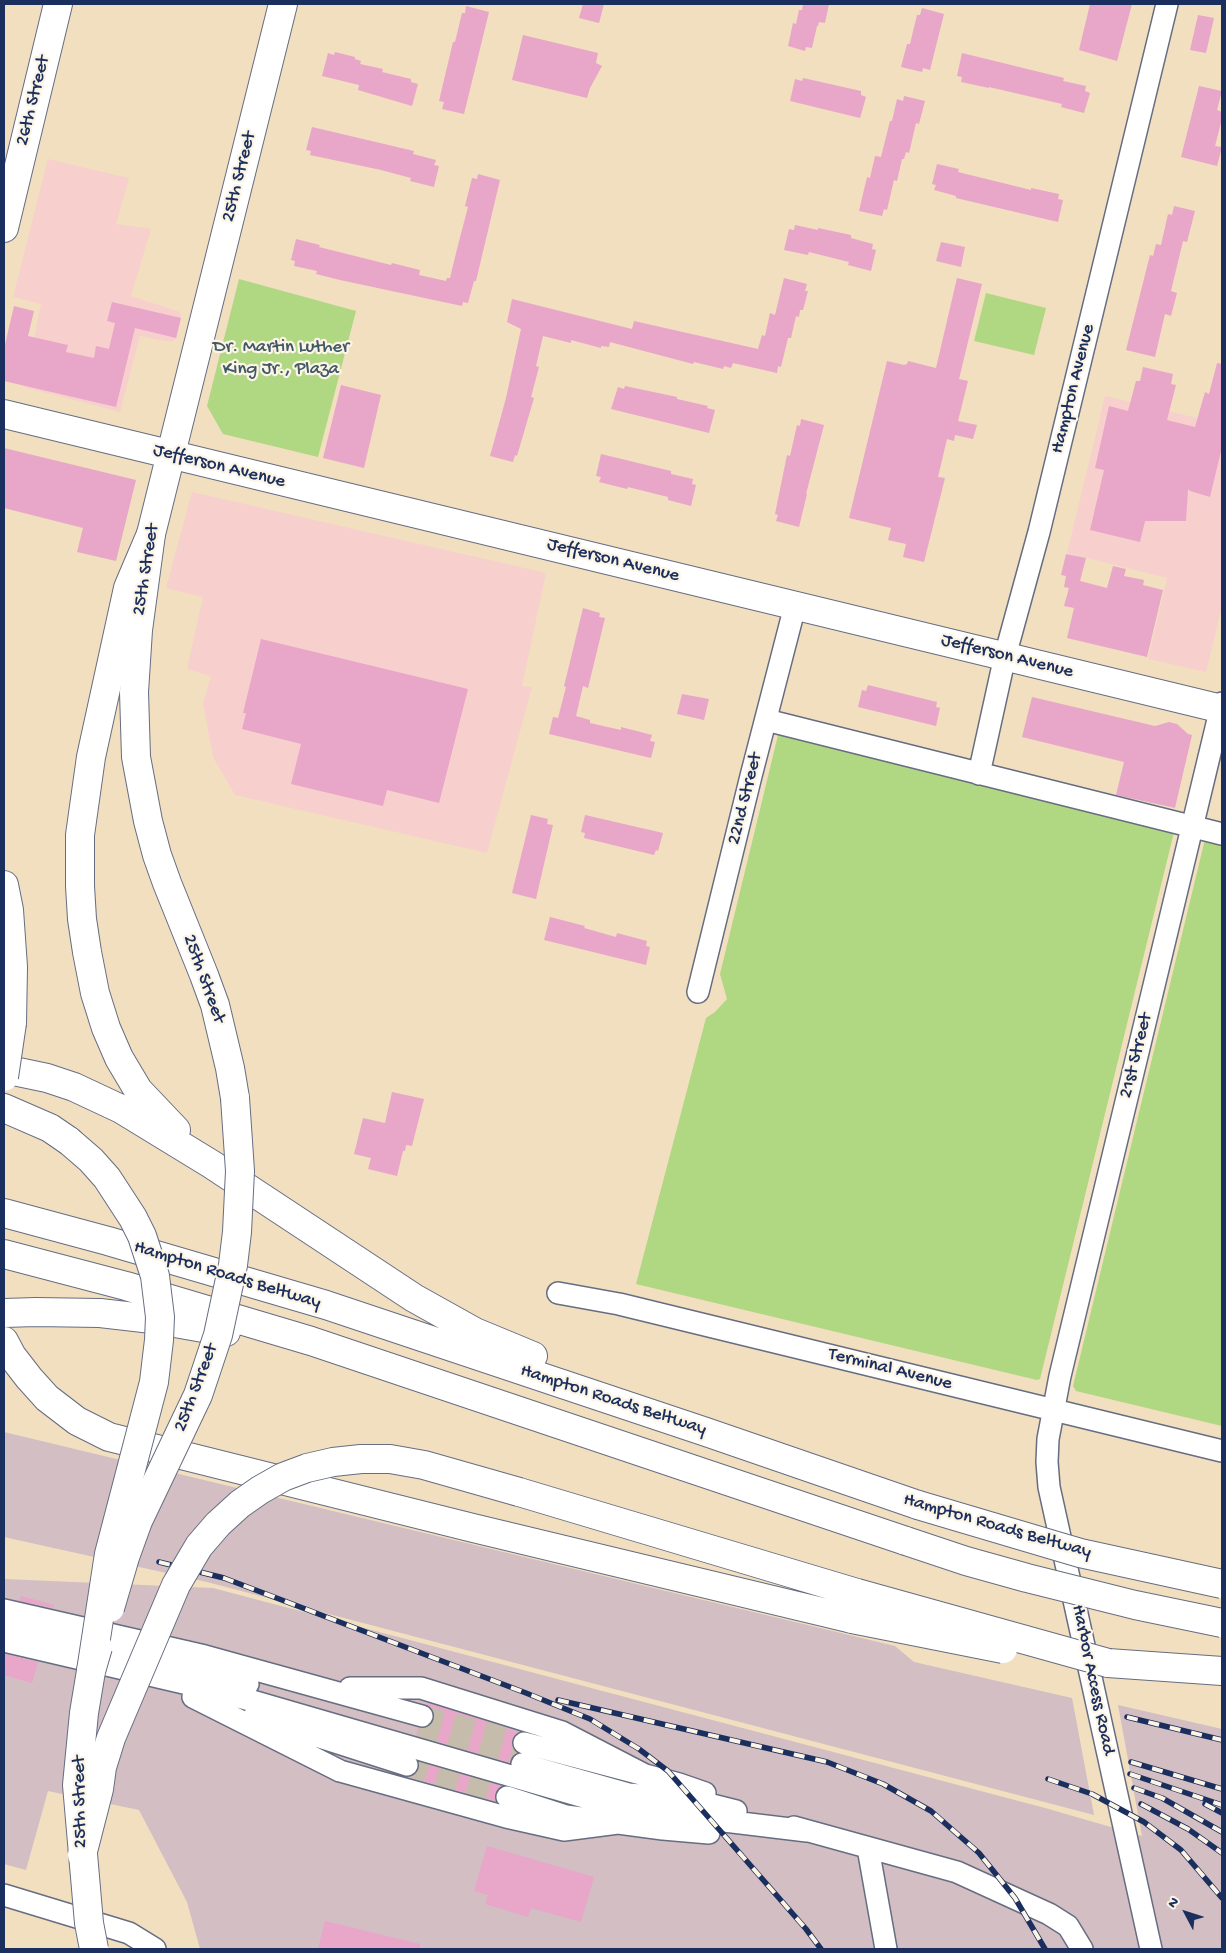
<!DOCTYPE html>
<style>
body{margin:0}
#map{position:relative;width:1226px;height:1953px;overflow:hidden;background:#f1dfc0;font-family:"Gochi Hand",sans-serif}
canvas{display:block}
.frame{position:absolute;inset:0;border:5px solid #1b2f5e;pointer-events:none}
.north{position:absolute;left:1161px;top:1888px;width:50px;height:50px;-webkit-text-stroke:4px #fcf5e5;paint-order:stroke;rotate:310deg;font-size:14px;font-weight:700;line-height:20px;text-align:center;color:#1b2f5e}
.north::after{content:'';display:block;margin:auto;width:18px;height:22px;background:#1b2f5e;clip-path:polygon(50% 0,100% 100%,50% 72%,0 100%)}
</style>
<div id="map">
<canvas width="1226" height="1953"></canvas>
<div class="frame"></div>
<div class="north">N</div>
</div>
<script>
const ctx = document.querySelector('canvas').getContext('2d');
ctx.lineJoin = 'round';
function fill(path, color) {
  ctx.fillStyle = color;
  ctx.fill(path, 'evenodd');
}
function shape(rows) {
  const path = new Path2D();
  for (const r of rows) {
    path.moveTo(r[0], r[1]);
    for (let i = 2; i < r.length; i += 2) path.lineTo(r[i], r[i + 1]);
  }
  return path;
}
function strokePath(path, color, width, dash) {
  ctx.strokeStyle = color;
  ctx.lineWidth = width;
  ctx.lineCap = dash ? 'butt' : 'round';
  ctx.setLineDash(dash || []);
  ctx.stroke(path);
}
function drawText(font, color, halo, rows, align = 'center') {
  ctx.font = font + ' "Gochi Hand",sans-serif';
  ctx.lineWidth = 4.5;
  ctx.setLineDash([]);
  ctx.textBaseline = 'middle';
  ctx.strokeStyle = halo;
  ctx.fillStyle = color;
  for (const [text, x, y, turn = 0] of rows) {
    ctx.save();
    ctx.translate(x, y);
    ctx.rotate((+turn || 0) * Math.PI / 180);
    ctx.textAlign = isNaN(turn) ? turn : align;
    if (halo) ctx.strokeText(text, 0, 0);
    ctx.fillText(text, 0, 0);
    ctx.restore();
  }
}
const built = shape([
 [48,159,129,178,116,224,151,229,131,296,180,312,181,318,177,338,171,342,140,336,120,412,24,387,41,304,13,297],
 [1105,396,1222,424,1222,606,1206,672,1148,659,1167,578,1067,553],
 [192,492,546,573,522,686,532,687,487,853,235,795,213,757,203,703,211,676,187,669,203,597,166,588]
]);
const industrial = shape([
 [4,1432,895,1646,914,1662,1072,1698,1094,1815,207,1582,4,1537],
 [4,1579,213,1588,1045,1808,1142,1836,1118,1705,1222,1729,1222,1949,200,1949,187,1902,139,1810,48,1791,26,1870,4,1864]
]);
const green = shape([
 [239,279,356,311,318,457,223,434,207,406],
 [986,293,1046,308,1034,355,974,341],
 [779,731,1175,828,1040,1379,1037,1380,636,1284,706,1018,715,1012,727,999,720,974],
 [1206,835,1222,839,1222,1426,1076,1391,1073,1386]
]);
const building = shape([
 [583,4,604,4,599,23,579,18],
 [803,4,829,4,825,23,819,22,818,26,817,26,812,48,806,47,805,51,788,46,793,23,796,24,799,10,802,10],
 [1090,4,1132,4,1117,61,1079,50],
 [466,6,489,12,464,114,442,109,444,102,439,101,453,42,455,42,462,13,465,13],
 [922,8,944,14,930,70,923,68,922,72,901,67,907,44,910,44,917,15,920,15],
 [1198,15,1214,18,1206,53,1190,50],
 [523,35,598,53,596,63,602,66,590,88,587,98,512,80],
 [335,52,355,57,355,59,361,61,360,64,383,69,382,72,411,79,411,82,418,84,412,106,358,90,359,85,322,76,328,53,334,55],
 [962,53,1064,78,1063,81,1086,86,1085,91,1090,93,1084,113,1061,107,1062,104,989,87,989,88,961,82,962,77,957,76],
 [803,78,861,91,861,95,866,97,860,118,790,101,795,79,802,81],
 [1199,86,1222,91,1217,110,1222,112,1222,119,1215,146,1222,147,1217,166,1181,157],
 [904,96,925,101,919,124,916,123,909,153,906,152,904,159,902,159,897,181,894,180,887,210,884,209,882,216,859,211,867,177,870,178,875,156,881,157,890,121,892,121,897,99,903,101],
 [312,127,414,151,413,154,436,160,434,165,439,166,434,187,410,181,411,178,381,170,310,155,311,151,306,150],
 [937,164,959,169,958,172,1031,190,1031,188,1059,194,1058,199,1063,200,1058,222,956,198,956,196,934,190,936,185,932,184],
 [478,174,500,180,476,281,474,281,468,303,463,302,462,306,340,280,316,274,317,271,294,266,295,261,291,260,296,239,320,245,319,247,391,265,392,263,420,270,419,275,446,281,447,278,450,278,457,249,468,207,465,206,472,178,477,179],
 [1174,206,1195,211,1187,242,1183,241,1171,291,1177,293,1171,316,1165,314,1155,357,1126,350,1150,255,1153,256,1156,244,1161,245,1168,214,1172,215],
 [795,225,818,230,818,228,851,235,851,238,873,244,872,249,876,250,871,271,848,265,849,262,809,252,808,255,784,250,789,229,794,230],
 [941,242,965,247,961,267,936,261],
 [784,278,807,284,805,291,808,291,803,310,800,310,799,317,796,316,791,338,788,338,781,367,778,366,777,373,733,363,731,368,724,366,723,369,694,362,693,364,610,342,609,347,601,346,601,348,571,340,571,343,543,336,536,366,539,367,531,397,534,398,517,456,515,455,513,462,490,456,506,398,521,329,507,322,512,299,632,329,634,321,758,349,762,335,765,336,770,313,775,315],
 [957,278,982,284,959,379,968,381,958,421,977,425,973,439,955,435,954,441,947,439,938,477,945,478,924,562,903,557,906,544,888,540,891,528,849,518,887,361,904,365,907,364,908,361,936,368],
 [112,302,181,318,176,338,135,328,116,407,4,381,4,349,14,306,34,311,28,336,68,345,66,352,94,358,96,346,109,349,115,323,107,321],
 [1217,363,1222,364,1222,447,1210,497,1190,491,1188,489,1186,521,1145,521,1140,542,1090,530,1104,470,1095,468,1109,406,1128,411,1136,381,1140,381,1143,367,1173,374,1171,384,1176,385,1167,420,1195,427,1205,392,1209,394],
 [341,385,381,395,364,468,323,458],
 [625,386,677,397,677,399,708,406,707,408,715,410,709,433,611,409,618,387,624,389],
 [801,419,824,425,806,494,807,494,799,527,776,521,778,515,775,514,787,455,790,456,797,425,800,426],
 [4,448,136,480,116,561,77,552,83,528,4,508],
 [601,454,671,471,671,474,693,479,692,484,696,485,691,506,668,500,668,497,628,487,627,489,599,482,601,477,596,476],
 [1066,554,1086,558,1080,581,1107,588,1113,566,1126,569,1124,576,1144,580,1143,585,1163,590,1147,657,1067,638,1074,608,1064,606,1069,588,1064,587,1066,576,1061,575],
 [583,608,600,613,599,617,605,618,588,688,583,686,576,716,590,720,590,723,621,730,621,727,652,735,650,741,655,742,651,758,549,734,553,717,558,718,566,687,564,686,568,670],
 [261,639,468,689,439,803,387,790,383,806,291,784,301,744,242,729,246,713,243,713],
 [868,685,937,702,936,707,940,708,936,726,858,707,862,690,866,691],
 [682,694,709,699,704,720,677,714],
 [1032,697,1155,726,1169,722,1177,724,1188,734,1192,735,1175,808,1116,795,1124,762,1022,737],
 [531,815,548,819,547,824,553,825,536,899,512,893],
 [585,815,663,833,658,851,656,850,654,855,584,838,585,833,581,832],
 [550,917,585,926,584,928,616,937,617,933,647,941,646,946,650,947,646,965,544,940],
 [392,1092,424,1099,412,1146,406,1145,405,1151,403,1151,397,1176,368,1169,371,1158,354,1154,363,1118,385,1123],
 [21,1596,54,1605,53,1608,19,1601],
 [5,1654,38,1662,32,1683,4,1675],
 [426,1702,519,1732,515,1735,512,1740,512,1747,517,1753,513,1755,510,1763,416,1735,418,1728,426,1728,431,1725,434,1720,434,1712],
 [419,1762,501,1786,495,1793,495,1801,409,1777,416,1774,419,1768],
 [487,1846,594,1877,581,1922,531,1908,528,1917,485,1904,488,1895,474,1891],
 [325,1921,420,1944,419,1949,318,1949]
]);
const minorTunnel = shape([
 [422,1716,524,1743],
 [417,1734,518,1763],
 [407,1765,507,1797]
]);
const minor = shape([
 [766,720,1222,834],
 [979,774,1005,656,1039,532,1167,4],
 [698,992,751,776,795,606],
 [558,1293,619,1304,1222,1451],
 [4,1610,205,1656,422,1716],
 [4,1625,218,1675,248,1684],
 [4,1641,218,1691,625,1809,807,1831],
 [350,1688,421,1688,562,1732,645,1775],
 [193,1697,340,1771,506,1817,564,1830,618,1823],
 [254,1716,407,1765],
 [524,1743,679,1784,705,1793],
 [522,1764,629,1794,692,1800,736,1811],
 [507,1797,566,1816,663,1829,709,1833],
 [794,1827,957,1872,1049,1914,1068,1926,1082,1949],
 [868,1848,886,1949],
 [4,1895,129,1933,155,1949],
 [1151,1949,1049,1487,1047,1462,1048,1439,1060,1376,1222,703]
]);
const major = shape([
 [4,228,58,4],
 [4,414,1222,709],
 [235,1098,230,1068,215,1005,204,975,167,883,157,855,148,821,136,757,134,692,138,630,151,534,283,4]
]);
const highway = shape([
 [151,534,128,588,91,757,80,835,80,886,82,919,87,952,95,993,106,1028,119,1058,138,1090,176,1130],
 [4,885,9,910,13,967,12,1023],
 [4,1069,47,1078,74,1087,121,1109,211,1164,414,1298,475,1332,533,1356],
 [4,1108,50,1128,69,1141],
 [4,1213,108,1241,326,1305,706,1432,918,1505],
 [4,1254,126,1286,311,1341,906,1541],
 [4,1313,36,1312,100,1313,152,1319,226,1332],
 [4,1341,12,1356,29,1378,47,1398,77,1421,109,1437,473,1528,852,1619],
 [519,1492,857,1593],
 [1108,1663,1222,1671]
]);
const rail = shape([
 [159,1562,224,1578,526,1693,590,1719,639,1749,668,1771,806,1929,821,1949],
 [558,1700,827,1762,883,1784,931,1811,979,1853,1015,1898,1045,1949],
 [1127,1717,1222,1740],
 [1131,1762,1222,1789],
 [1130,1774,1222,1805],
 [1048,1779,1092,1794,1144,1822,1181,1850,1222,1898],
 [1134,1788,1162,1798,1222,1832],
 [1141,1804,1188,1829,1222,1853],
 [1205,1804,1222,1813]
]);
const majorBridge = shape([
 [110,1608,125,1557,138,1521,198,1395,218,1335,233,1265,237,1232,240,1171,235,1098],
 [94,1949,89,1923,77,1785,84,1713,91,1671,98,1647]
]);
const highwayBridge = shape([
 [4,1077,12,1023],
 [69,1141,91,1160,107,1178,133,1218,142,1236,155,1276,160,1317,159,1340,154,1382,109,1554,91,1671],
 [918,1505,1080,1553,1222,1584],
 [906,1541,966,1561,1027,1578,1135,1605,1222,1623],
 [857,1593,1108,1663],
 [852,1619,1003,1649],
 [82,1855,99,1789,102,1767,111,1738,176,1585,199,1546,218,1524,240,1504,260,1490,283,1477,307,1468,333,1462,361,1459,390,1459,424,1465,519,1492]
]);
const streetNames = [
 ["26th Street",34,101,-76],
 ["25th Street",240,177,-76],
 ["Hampton Avenue",1074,389,-76],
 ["Jefferson Avenue",219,467,14],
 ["Jefferson Avenue",613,561,14],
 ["25th Street",147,570,-81],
 ["Jefferson Avenue",1007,657,14],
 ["22nd Street",746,799,-76],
 ["25th Street",203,979,70],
 ["21st Street",1137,1056,-76],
 ["Hampton Roads Beltway",227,1276,17],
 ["Terminal Avenue",890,1370,14],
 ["25th Street",197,1388,-69],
 ["Hampton Roads Beltway",613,1401,18],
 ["Hampton Roads Beltway",997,1527,16],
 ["Harbor Access Road",1092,1680,78],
 ["25th Street",81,1802,-91]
];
const parkNames = [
 ["Dr. Martin Luther",281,348],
 ["King Jr., Plaza",281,370]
];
fill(built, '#f7d0cd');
fill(industrial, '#d2bec3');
fill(green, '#b0d782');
fill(building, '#e8a6c9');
strokePath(minorTunnel, '#c6bcac', 21, [21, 11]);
strokePath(minor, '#666d80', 24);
strokePath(major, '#666d80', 30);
strokePath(highway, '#666d80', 30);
strokePath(minor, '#fff', 21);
strokePath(major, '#fff', 28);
strokePath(highway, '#fff', 28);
strokePath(rail, '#1b2f5e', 5.5);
strokePath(rail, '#fcf5e5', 4, [11]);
strokePath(majorBridge, '#666d80', 30, []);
strokePath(highwayBridge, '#666d80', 30, []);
strokePath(majorBridge, '#fff', 28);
strokePath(highwayBridge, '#fff', 28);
drawText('19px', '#1b2f5e', '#fcf5e5', streetNames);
drawText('19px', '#405967', '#fcf5e5', parkNames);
</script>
